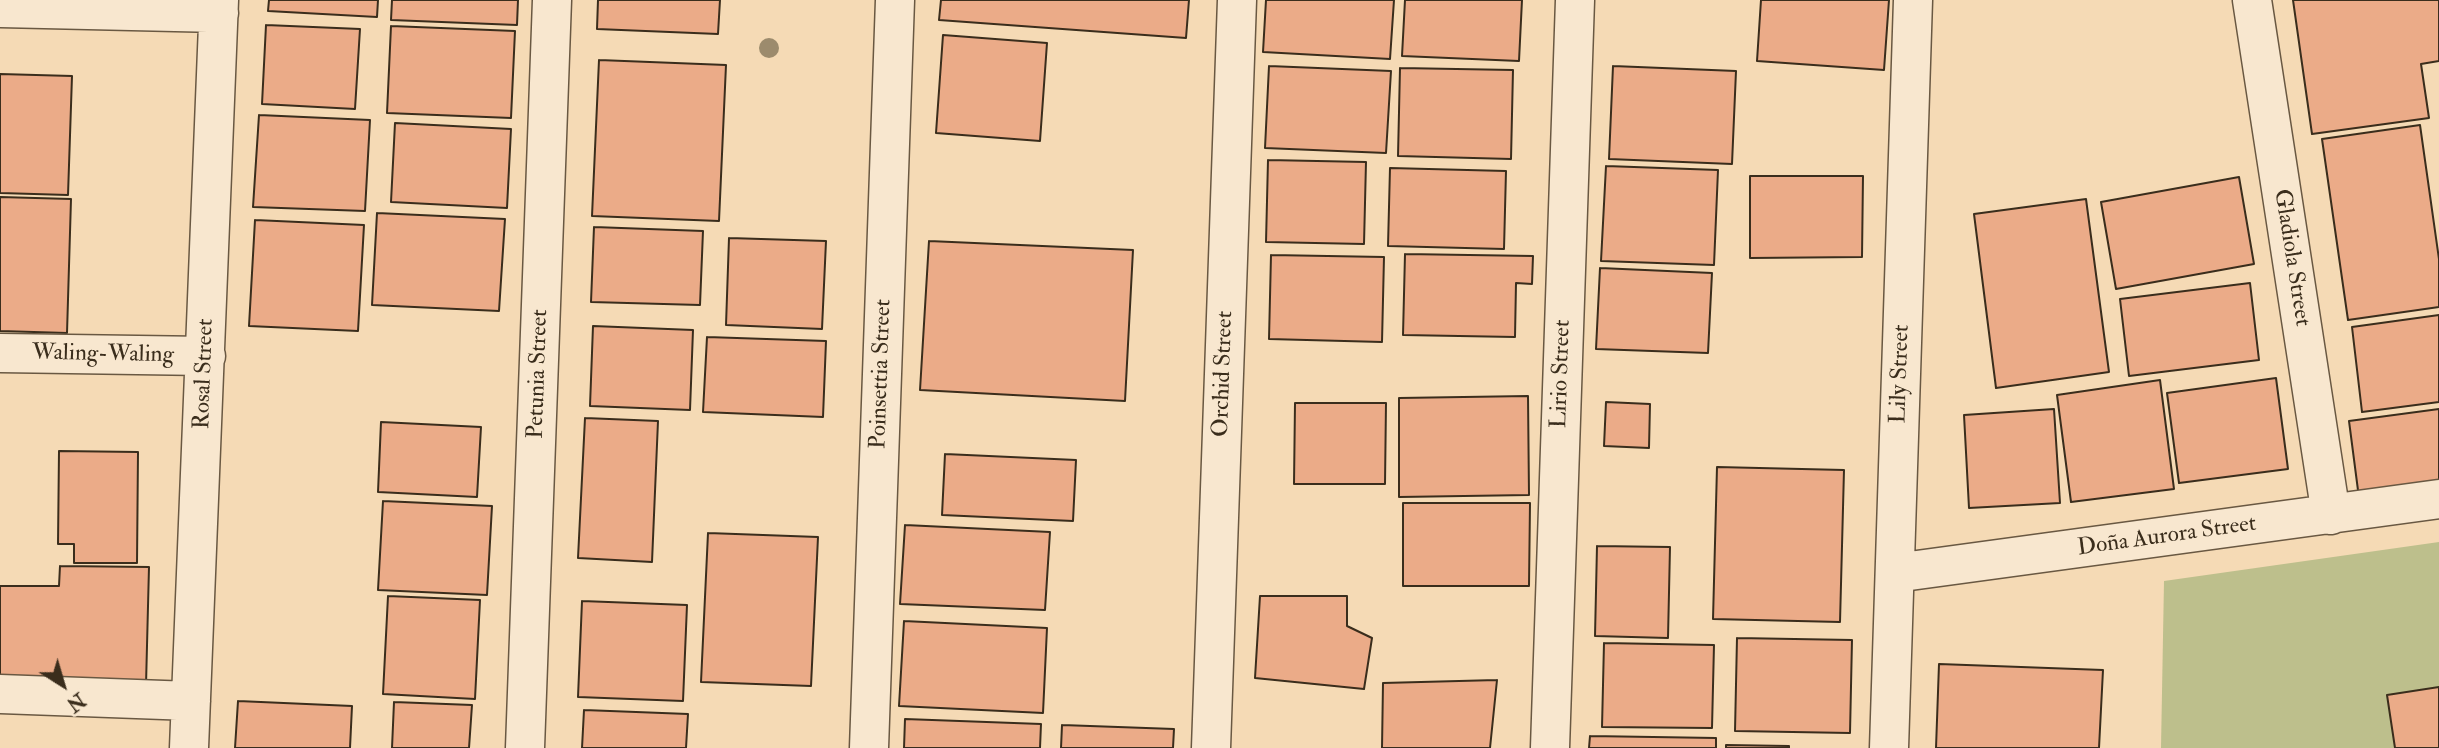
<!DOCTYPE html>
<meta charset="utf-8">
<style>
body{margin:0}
#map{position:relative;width:2439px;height:748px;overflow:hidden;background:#f5dab5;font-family:"IM FELL Double Pica",serif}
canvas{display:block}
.north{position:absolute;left:28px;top:650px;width:70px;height:70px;-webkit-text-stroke:5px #f8e7cf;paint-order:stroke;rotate:143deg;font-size:19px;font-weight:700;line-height:28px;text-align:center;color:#3a2d1c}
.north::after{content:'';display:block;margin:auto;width:24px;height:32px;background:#3a2d1c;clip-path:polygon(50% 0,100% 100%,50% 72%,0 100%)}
</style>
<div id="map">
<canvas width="2439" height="748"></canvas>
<div class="north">N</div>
</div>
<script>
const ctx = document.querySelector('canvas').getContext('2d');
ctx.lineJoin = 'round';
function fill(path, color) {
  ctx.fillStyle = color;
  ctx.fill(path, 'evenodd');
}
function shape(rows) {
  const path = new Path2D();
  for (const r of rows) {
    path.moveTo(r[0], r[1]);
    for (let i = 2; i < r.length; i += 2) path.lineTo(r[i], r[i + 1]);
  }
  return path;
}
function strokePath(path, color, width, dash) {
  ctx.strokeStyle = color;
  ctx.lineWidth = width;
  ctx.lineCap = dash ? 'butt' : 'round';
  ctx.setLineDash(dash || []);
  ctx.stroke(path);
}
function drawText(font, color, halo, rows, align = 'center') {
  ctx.font = font + ' "IM FELL Double Pica",serif';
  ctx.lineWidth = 5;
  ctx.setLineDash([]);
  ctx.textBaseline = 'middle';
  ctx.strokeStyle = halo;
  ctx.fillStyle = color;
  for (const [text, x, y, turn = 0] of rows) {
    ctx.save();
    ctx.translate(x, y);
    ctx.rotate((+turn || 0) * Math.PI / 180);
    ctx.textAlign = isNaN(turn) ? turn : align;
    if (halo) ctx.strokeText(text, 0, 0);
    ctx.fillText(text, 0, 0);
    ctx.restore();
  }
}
const green = shape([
 [2439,542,2439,748,2161,748,2164,581]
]);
const building = shape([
 [269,0,378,0,377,17,268,11,269,0],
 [392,0,518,0,517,25,391,20,392,0],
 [598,0,720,0,718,34,597,29,598,0],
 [941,0,1189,0,1186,38,939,20,941,0],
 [1266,0,1394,0,1390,59,1263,52,1266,0],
 [1405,0,1522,0,1519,61,1402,56,1405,0],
 [1761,0,1889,0,1884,70,1757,61,1761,0],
 [2293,0,2439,0,2439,61,2421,64,2429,118,2312,134,2293,0],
 [266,25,360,29,355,109,262,104,266,25],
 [391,26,515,31,511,118,387,113,391,26],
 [943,35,1047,43,1040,141,936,133,943,35],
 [599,60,726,65,719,221,592,216,599,60],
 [1269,66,1391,71,1386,153,1265,148,1269,66],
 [1613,66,1736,71,1732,164,1609,159,1613,66],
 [1400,68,1513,70,1511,159,1398,156,1400,68],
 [0,74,72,76,68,195,0,193,0,74],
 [259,115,370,120,365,211,253,207,259,115],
 [395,123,511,129,507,208,391,202,395,123],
 [2420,125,2439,259,2439,307,2348,320,2322,139,2420,125],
 [1268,160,1366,162,1364,244,1266,242,1268,160],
 [1606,166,1718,170,1714,265,1601,261,1606,166],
 [1390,168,1506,171,1504,249,1388,246,1390,168],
 [1750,176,1863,176,1862,257,1750,258,1750,176],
 [2239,177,2254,264,2116,289,2101,202,2239,177],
 [0,197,71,199,67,333,0,331,0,197],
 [2086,199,2109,372,1996,388,1974,214,2086,199],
 [377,213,505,219,499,311,372,305,377,213],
 [255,220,364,225,358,331,249,326,255,220],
 [594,227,703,231,700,305,591,302,594,227],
 [729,238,826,241,822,329,726,325,729,238],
 [929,241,1133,250,1125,401,920,390,929,241],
 [1405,254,1533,256,1532,284,1516,283,1515,337,1403,335,1405,254],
 [1271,255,1384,257,1382,342,1269,339,1271,255],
 [1600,268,1712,273,1708,353,1596,349,1600,268],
 [2250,283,2259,360,2129,376,2120,299,2250,283],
 [2439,315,2439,402,2362,412,2352,327,2439,315],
 [593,326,693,330,690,410,590,406,593,326],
 [707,337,826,341,823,417,703,412,707,337],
 [2276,378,2288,469,2179,483,2167,393,2276,378],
 [2160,380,2174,489,2071,502,2057,395,2160,380],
 [1528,396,1529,495,1399,497,1399,398,1528,396],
 [1606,402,1650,404,1649,448,1604,446,1606,402],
 [1295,403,1386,403,1385,484,1294,484,1295,403],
 [2054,409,2060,503,1969,508,1964,415,2054,409],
 [2439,409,2439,488,2359,498,2349,421,2439,409],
 [585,418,658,421,652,562,578,558,585,418],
 [381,422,481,427,477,497,378,492,381,422],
 [59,451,138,452,137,563,74,563,74,544,58,544,59,451],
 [945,454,1076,460,1073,521,942,515,945,454],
 [1717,467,1844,470,1840,622,1713,619,1717,467],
 [383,501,492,506,487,595,378,590,383,501],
 [1403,503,1530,503,1529,586,1403,586,1403,503],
 [905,525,1050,532,1045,610,900,604,905,525],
 [708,533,818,537,811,686,701,682,708,533],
 [1597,546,1670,547,1668,638,1595,636,1597,546],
 [60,566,149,567,146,685,0,683,0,586,59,586,60,566],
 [388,596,480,600,475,699,383,694,388,596],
 [1260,596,1347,596,1347,626,1372,638,1364,689,1255,678,1260,596],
 [582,601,687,605,683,701,578,697,582,601],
 [904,621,1047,628,1043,713,899,706,904,621],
 [1737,638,1852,640,1850,733,1735,731,1737,638],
 [1604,643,1714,645,1712,728,1602,727,1604,643],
 [1939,664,2103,670,2099,748,1936,748,1939,664],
 [1497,680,1490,748,1382,748,1383,683,1497,680],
 [2439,687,2439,748,2395,748,2387,695,2439,687],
 [238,701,352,706,350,748,235,748,238,701],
 [394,702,472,705,469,748,392,748,394,702],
 [584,710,688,714,686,748,582,748,584,710],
 [905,719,1041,724,1040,748,904,748,905,719],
 [1062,725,1174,729,1173,748,1061,748,1062,725],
 [1590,736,1716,738,1716,748,1589,748,1590,736],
 [1726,745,1789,746,1789,748,1726,748,1726,745]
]);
const minor = shape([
 [2252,0,2331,515],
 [0,8,219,13],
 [0,353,206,356],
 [1895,573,2439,499],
 [0,694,191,701],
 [189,748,219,0],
 [525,748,552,0],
 [869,748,895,0],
 [1211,748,1237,0],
 [1550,748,1575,0],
 [1889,748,1913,0]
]);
const trees = [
 [769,48]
];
const streetNames = [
 ["Gladiola Street",2291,258,81],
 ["Waling-Waling",103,355,1],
 ["Rosal Street",205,374,-88],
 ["Petunia Street",539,374,-88],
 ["Poinsettia Street",882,374,-88],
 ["Orchid Street",1224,374,-88],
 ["Lirio Street",1562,374,-88],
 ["Lily Street",1901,374,-88],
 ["Doña Aurora Street",2167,537,-8]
];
fill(green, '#bdbf8c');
fill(building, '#ebab88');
strokePath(building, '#3a2d1c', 2);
strokePath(minor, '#695842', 41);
strokePath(minor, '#f8e7cf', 38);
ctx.fillStyle = '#9c8b6d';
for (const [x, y] of trees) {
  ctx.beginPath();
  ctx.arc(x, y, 10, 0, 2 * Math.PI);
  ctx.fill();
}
drawText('23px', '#3a2d1c', '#f8e7cf', streetNames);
</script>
